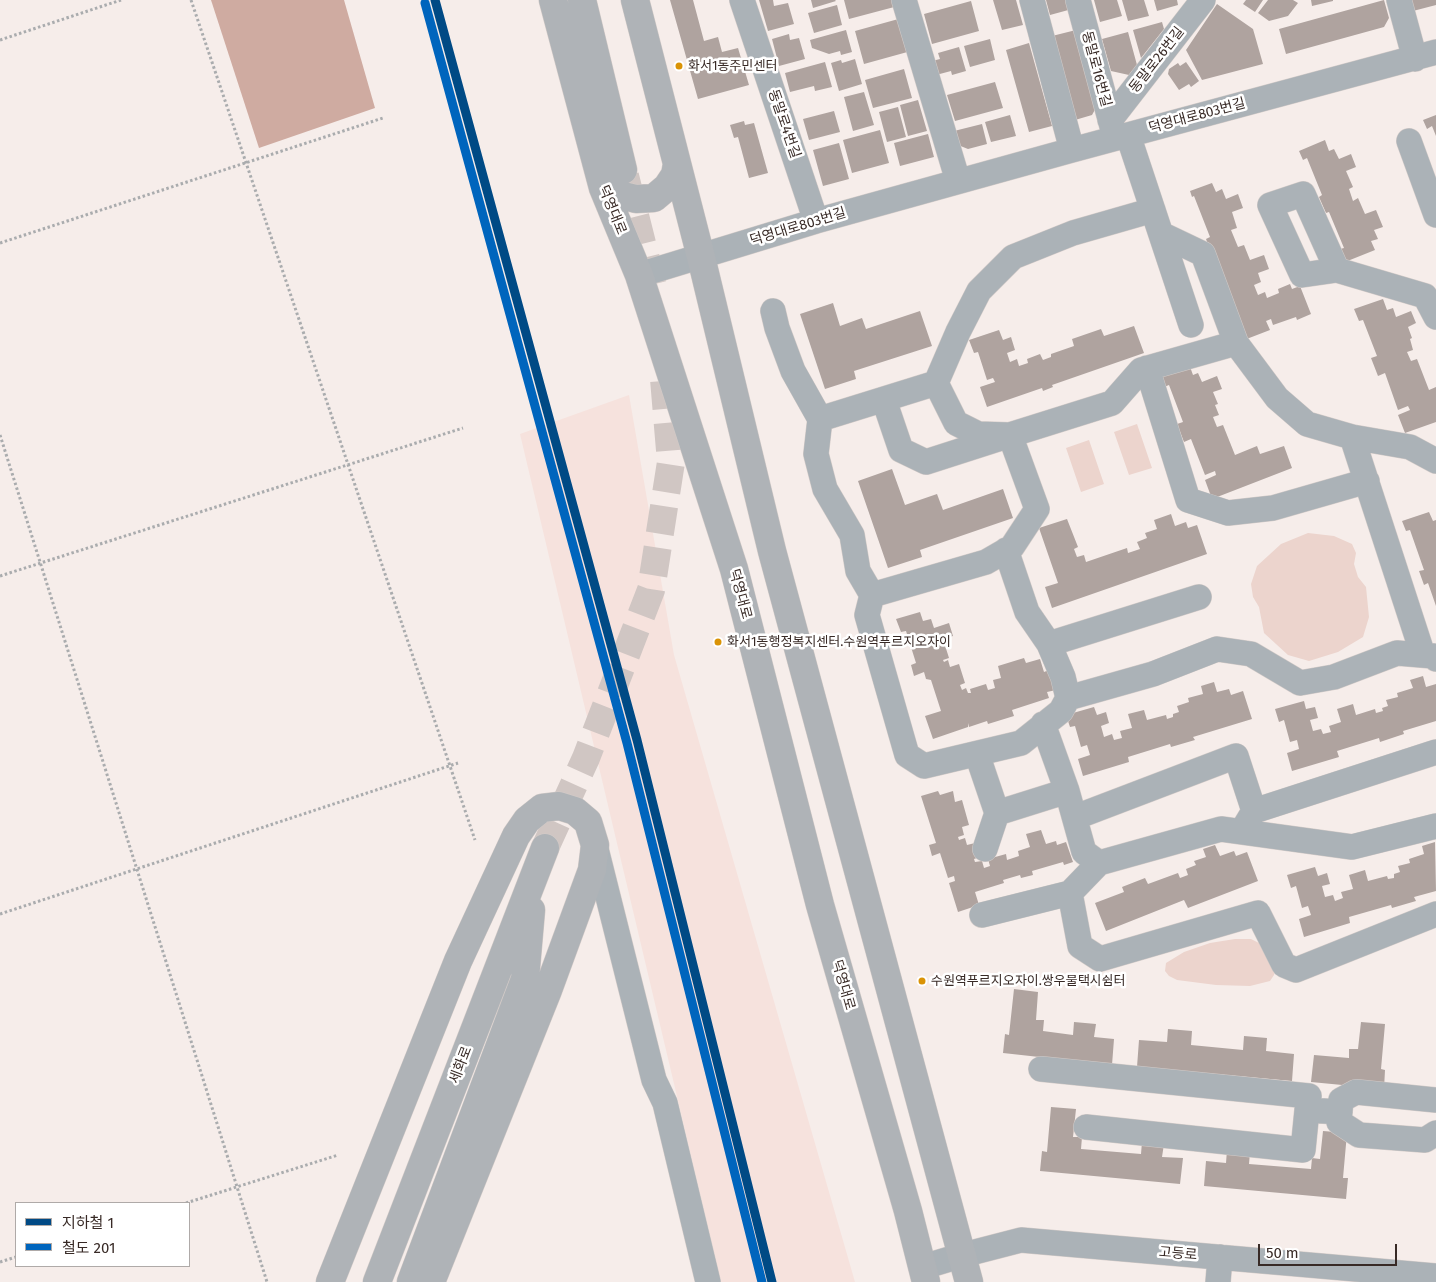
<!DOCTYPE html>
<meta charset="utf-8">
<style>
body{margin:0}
#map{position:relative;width:1436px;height:1282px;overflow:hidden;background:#f6edea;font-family:"Fira Sans","Noto Sans KR",sans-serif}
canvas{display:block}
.legend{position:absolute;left:15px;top:1202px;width:175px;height:65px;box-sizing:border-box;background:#fff;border:1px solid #afaaa8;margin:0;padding:6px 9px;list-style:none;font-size:15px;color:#382a26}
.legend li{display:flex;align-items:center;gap:10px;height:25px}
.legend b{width:25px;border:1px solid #afaaa8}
.scale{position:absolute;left:1258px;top:1244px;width:139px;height:22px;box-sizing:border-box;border:2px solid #382a26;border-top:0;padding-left:6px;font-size:15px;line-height:18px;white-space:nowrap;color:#382a26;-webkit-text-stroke:4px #fff;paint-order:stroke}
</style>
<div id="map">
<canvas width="1436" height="1282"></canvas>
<ul class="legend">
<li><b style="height:6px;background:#004a85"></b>지하철 1</li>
<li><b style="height:6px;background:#0065bd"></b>철도 201</li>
</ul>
<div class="scale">50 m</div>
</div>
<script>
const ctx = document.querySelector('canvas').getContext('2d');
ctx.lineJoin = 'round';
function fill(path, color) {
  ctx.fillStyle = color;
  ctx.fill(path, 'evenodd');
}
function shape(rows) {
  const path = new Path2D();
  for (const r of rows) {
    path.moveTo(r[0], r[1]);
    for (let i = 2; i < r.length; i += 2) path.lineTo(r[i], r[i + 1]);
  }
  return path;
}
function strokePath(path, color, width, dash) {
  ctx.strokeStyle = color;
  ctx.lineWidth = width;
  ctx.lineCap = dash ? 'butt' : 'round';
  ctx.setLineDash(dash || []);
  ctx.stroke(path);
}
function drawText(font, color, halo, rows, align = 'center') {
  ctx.font = font + ' "Fira Sans","Noto Sans KR",sans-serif';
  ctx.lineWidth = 5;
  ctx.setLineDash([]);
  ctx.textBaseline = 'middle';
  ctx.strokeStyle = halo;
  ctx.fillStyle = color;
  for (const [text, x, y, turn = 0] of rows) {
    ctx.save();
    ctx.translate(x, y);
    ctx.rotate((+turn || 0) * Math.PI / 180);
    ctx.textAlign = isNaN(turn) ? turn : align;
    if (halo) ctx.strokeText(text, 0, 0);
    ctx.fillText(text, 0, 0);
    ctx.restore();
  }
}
const built = shape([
 [629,395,674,655,855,1282,721,1282,520,434]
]);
const green = shape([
 [1137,424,1152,468,1129,475,1114,432],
 [1089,440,1104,484,1081,492,1066,448],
 [1308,533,1334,536,1352,544,1356,553,1354,564,1358,577,1366,587,1369,617,1363,637,1338,652,1309,661,1288,655,1264,633,1259,607,1253,597,1251,584,1257,566,1281,544],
 [1235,939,1251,939,1267,947,1277,963,1274,975,1270,981,1250,986,1216,985,1177,980,1169,976,1165,971,1166,963,1184,952,1210,943]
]);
const water = shape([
 [211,0,344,0,375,108,259,148]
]);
const building = shape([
 [670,0,693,0,704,41,718,37,722,52,738,48,749,85,698,99],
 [759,0,773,0,774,6,788,3,794,24,768,31],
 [811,0,835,0,836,1,813,8],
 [844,0,897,0,898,6,849,19],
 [993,0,1016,0,1023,25,1002,30],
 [1046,0,1070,0,1072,9,1050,15],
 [1094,0,1117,0,1122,16,1100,22],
 [1122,0,1144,0,1149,16,1128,21],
 [1154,0,1177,0,1178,5,1157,11],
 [1246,0,1263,0,1255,12,1243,4],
 [1268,0,1293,0,1298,3,1288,16,1269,21,1258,13],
 [1311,0,1333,0,1333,1,1312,6],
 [1384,0,1389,18,1384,27,1286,54,1279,29],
 [1410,0,1436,0,1436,5,1413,11],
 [971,1,979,31,932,44,924,14],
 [1217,4,1253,29,1263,64,1202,80,1186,50],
 [837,5,842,25,814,33,808,13],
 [902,18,911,51,864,64,855,31],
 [1162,22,1164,29,1141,58,1133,30],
 [846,30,852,52,841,55,840,51,829,54,812,48,810,40],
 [1076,30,1097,106,1092,115,1075,120,1052,36],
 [1128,32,1137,65,1129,75,1111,71,1102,39],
 [789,34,790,40,799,38,805,59,779,66,772,39],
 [990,39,995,60,970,67,964,46],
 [1029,43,1052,126,1029,132,1006,50],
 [959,47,966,71,952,75,951,71,936,75,932,61,940,59,938,53],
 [855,59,862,84,839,91,831,63,841,60,842,63],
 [825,62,832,87,815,91,814,86,790,92,785,73],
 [1186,62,1199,81,1191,87,1189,84,1179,90,1168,74,1169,69,1178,63,1180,66],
 [904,69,912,98,873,108,865,80],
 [995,82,1003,108,955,121,947,95],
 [864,92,874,125,853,131,844,97],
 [918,100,927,131,908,136,900,105],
 [898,107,906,137,887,142,879,112],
 [834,111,840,132,809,140,803,119],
 [1010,115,1016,136,991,142,985,122],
 [1436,115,1436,136,1432,126,1427,129,1423,120],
 [744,121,745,125,754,123,768,173,749,178,738,137,734,138,730,125],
 [982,124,987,144,968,149,958,145,954,131],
 [880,130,889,163,852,173,843,140],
 [928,134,934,157,900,166,894,143],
 [1325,140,1329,151,1334,149,1339,159,1351,154,1356,167,1346,171,1353,187,1349,189,1353,201,1358,198,1365,214,1376,210,1383,227,1374,230,1378,239,1371,241,1375,250,1345,262,1340,249,1344,248,1329,212,1326,213,1319,197,1322,195,1307,158,1303,160,1299,151],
 [839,143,849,179,823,186,813,150],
 [1212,183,1216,192,1222,189,1226,199,1238,194,1243,208,1232,212,1237,228,1231,230,1238,247,1244,245,1250,260,1264,255,1269,269,1258,273,1261,282,1254,285,1258,295,1265,292,1267,298,1279,293,1278,289,1290,284,1292,289,1300,286,1311,314,1297,320,1296,317,1273,325,1271,319,1266,321,1270,330,1244,340,1206,239,1210,237,1194,196,1192,197,1190,191],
 [1383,299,1387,310,1393,308,1396,317,1411,311,1416,323,1408,327,1412,338,1410,339,1413,350,1407,352,1411,361,1417,359,1429,390,1436,387,1436,422,1405,433,1398,415,1410,410,1408,406,1398,410,1385,373,1378,376,1371,358,1377,356,1363,320,1359,321,1354,309],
 [833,303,840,326,862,318,866,329,920,311,932,346,854,371,856,379,825,389,800,314],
 [1134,326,1144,353,1052,385,1053,387,1043,391,1042,388,987,407,980,387,995,382,993,378,987,380,978,352,974,353,969,340,999,330,1003,340,1011,337,1015,350,1007,353,1010,362,1017,359,1019,366,1028,363,1027,359,1040,354,1043,360,1051,357,1051,354,1074,346,1072,339,1101,329,1104,336],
 [1189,364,1193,375,1198,373,1202,382,1217,376,1222,389,1213,392,1218,404,1215,405,1219,415,1213,417,1217,427,1223,425,1235,455,1257,446,1260,454,1284,446,1292,468,1212,499,1205,480,1216,475,1215,471,1205,475,1191,439,1184,442,1177,424,1183,422,1169,385,1164,387,1160,375],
 [892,469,905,505,937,494,943,510,1003,489,1013,518,920,550,922,557,888,568,858,481],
 [1429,512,1433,521,1436,520,1436,606,1428,583,1424,585,1419,571,1424,570,1410,530,1406,531,1402,521],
 [1171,514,1175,526,1186,522,1188,528,1197,525,1207,554,1052,608,1045,587,1058,583,1039,528,1067,519,1078,547,1074,549,1077,557,1084,555,1086,562,1127,548,1128,553,1140,549,1137,542,1147,538,1145,533,1157,529,1154,520],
 [920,612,923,621,931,619,934,628,949,623,953,636,943,639,949,658,943,660,944,662,948,660,950,667,959,664,965,683,960,685,962,690,966,688,968,693,971,693,970,689,986,684,988,690,995,688,993,680,1001,678,998,666,1024,658,1026,663,1040,659,1044,672,1049,670,1056,690,1047,692,1049,698,1012,710,1014,716,988,724,987,721,969,727,968,723,968,727,933,739,925,716,941,711,931,680,926,679,924,672,914,676,911,665,916,663,906,631,901,632,896,619],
 [1423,676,1426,687,1436,684,1436,721,1403,731,1404,734,1380,742,1379,738,1337,751,1339,757,1292,771,1287,753,1299,749,1297,740,1290,742,1284,720,1279,722,1275,709,1304,701,1306,709,1315,707,1318,718,1310,720,1313,731,1321,729,1323,734,1331,732,1329,726,1341,722,1337,709,1353,704,1356,715,1375,709,1376,713,1383,711,1382,708,1388,706,1386,700,1398,697,1397,693,1413,688,1410,680],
 [1214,682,1217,692,1229,689,1231,695,1243,691,1252,719,1193,737,1195,740,1171,747,1170,744,1128,757,1129,762,1083,776,1078,759,1090,755,1087,745,1081,747,1075,726,1070,727,1066,715,1094,707,1097,715,1106,712,1109,723,1101,726,1104,737,1112,734,1114,740,1122,738,1120,731,1132,728,1128,714,1144,710,1147,720,1166,715,1167,719,1173,717,1173,714,1179,712,1177,706,1189,702,1188,698,1203,694,1201,686],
 [938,791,940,795,953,791,955,802,962,800,969,825,962,827,964,835,958,837,959,840,965,838,967,845,975,843,980,857,974,859,975,862,982,861,984,868,990,866,988,859,1006,854,1007,860,1019,856,1018,851,1030,847,1026,834,1041,830,1046,844,1056,841,1057,845,1066,842,1073,862,1064,865,1063,862,1032,871,1033,875,1021,878,1020,875,1003,880,1004,883,975,892,979,905,958,912,949,883,955,881,954,876,948,878,940,853,932,856,929,845,936,843,921,796],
 [1435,842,1436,891,1414,897,1416,901,1392,908,1391,905,1349,917,1350,923,1304,937,1299,919,1311,915,1308,906,1302,908,1296,886,1291,888,1287,875,1315,867,1318,876,1327,873,1330,884,1322,886,1325,897,1333,895,1335,901,1343,898,1341,892,1353,889,1349,875,1365,870,1368,881,1387,876,1388,879,1394,878,1394,874,1400,872,1398,866,1410,863,1409,859,1424,854,1422,846],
 [1215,845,1220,856,1234,851,1236,856,1247,852,1258,881,1188,908,1184,900,1106,931,1095,903,1124,892,1122,887,1145,878,1148,884,1178,873,1180,878,1188,875,1186,869,1196,865,1194,861,1206,857,1203,849],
 [1014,989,1038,992,1036,1020,1044,1020,1043,1031,1073,1035,1074,1022,1096,1024,1094,1037,1114,1039,1112,1065,1003,1053,1005,1034,1009,1035],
 [1361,1022,1385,1024,1381,1069,1385,1070,1384,1089,1311,1082,1314,1055,1349,1058,1349,1049,1358,1049],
 [1168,1029,1192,1031,1191,1045,1243,1050,1244,1036,1267,1038,1266,1051,1294,1054,1292,1081,1137,1067,1139,1040,1167,1042],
 [1051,1107,1076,1109,1073,1137,1082,1137,1081,1149,1141,1154,1142,1142,1164,1144,1162,1157,1183,1158,1180,1184,1040,1171,1042,1151,1047,1152],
 [1323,1131,1347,1133,1343,1178,1348,1178,1346,1199,1204,1186,1206,1161,1226,1163,1227,1150,1250,1152,1249,1164,1311,1169,1312,1158,1320,1159]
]);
const majorTunnel = shape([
 [625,176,653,287],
 [545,848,586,758,651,590,671,462,663,367]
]);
const path = shape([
 [191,0,475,840],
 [0,40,121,0],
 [0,243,383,118],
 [0,435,267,1282],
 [0,576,463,428],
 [0,914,458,763],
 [186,1203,338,1155],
 [0,1262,16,1257]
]);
const minor = shape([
 [742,0,816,221],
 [904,0,958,181],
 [1032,0,1072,150],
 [1078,0,1113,130],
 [1399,0,1415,59],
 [1110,120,1203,0],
 [1128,135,1191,325],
 [1409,141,1436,215],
 [1161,234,1203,254,1236,343],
 [1337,270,1303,194,1270,205,1302,275,1337,270,1425,296,1436,317],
 [639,275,816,221,1072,150,1436,52],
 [773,311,777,328,793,371,820,419,816,454,825,489,852,535,858,571,872,595],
 [1147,368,1188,500,1228,513,1273,508,1367,481],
 [936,383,958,332,979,291,1013,257,1073,233,1153,210],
 [884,400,901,450,926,462,1010,435,1037,509,1012,547,986,562,872,595,867,615,907,755,924,766,1021,743,1061,711,1068,698,1063,677,1049,644],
 [820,419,936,383,956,423,978,434,1010,435,1112,403,1141,370,1236,343,1277,398,1307,424,1352,437,1410,447,1436,461],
 [1352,437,1423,655],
 [1006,550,1027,612,1049,644,1199,597],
 [1068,698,1153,674,1217,649,1251,654,1300,683,1334,677,1397,653,1433,656,1436,659],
 [1043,724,1067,791],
 [977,754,997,813,985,849],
 [1254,811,1436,752],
 [997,813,1067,791,1084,852,1099,863],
 [1076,817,1236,756,1254,811,1242,831],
 [595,845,654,1080,665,1103,708,1282],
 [1070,893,1099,863,1221,829,1352,847,1436,826],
 [982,915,1070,893,1080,946,1100,959,1258,913,1284,965,1296,970,1436,914],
 [1041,1069,1309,1096,1307,1110,1340,1112],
 [1436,1100,1356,1092,1341,1100,1339,1122,1359,1135,1425,1140,1436,1133],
 [1086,1127,1303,1150,1307,1110],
 [923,1267,963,1255,1021,1240,1436,1276],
 [1218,1282,1220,1257]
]);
const major = shape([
 [553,0,603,188,639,275,734,569,820,905,908,1211,926,1282],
 [582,0,623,170],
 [635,0,701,257,772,551,969,1282],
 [603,188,616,194,636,199,654,198,667,187,675,175,677,164],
 [330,1282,458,961,516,836,527,820,542,808,559,806,575,811,588,822,595,845,592,870,548,990,431,1282],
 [377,1282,545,848],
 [411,1282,525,979,531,910]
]);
const rail1 = shape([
 [425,3,627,743,762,1282]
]);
const metro1 = shape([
 [435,0,637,740,772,1282]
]);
const markers = [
 [679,66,4.5,"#da9306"],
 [718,642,4.5,"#da9306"],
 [922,981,4.5,"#da9306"]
];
const busNames = [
 ["화서1동주민센터",688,66],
 ["화서1동행정복지센터.수원역푸르지오자이",727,642],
 ["수원역푸르지오자이.쌍우물택시쉼터",931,981]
];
const streetNames = [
 ["동말로26번길",1157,60,-52],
 ["동말로16번길",1096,69,75],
 ["덕영대로803번길",1197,116,-15],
 ["동말로4번길",784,124,71],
 ["덕영대로",612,210,68],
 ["덕영대로803번길",798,227,-17],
 ["덕영대로",740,594,75],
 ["덕영대로",843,985,74],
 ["세화로",461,1065,-69],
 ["고등로",1178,1254,5]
];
fill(built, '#f6e2dd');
fill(green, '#ecd4cd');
fill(water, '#cfaba1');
fill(building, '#afa39f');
strokePath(majorTunnel, '#d0c6c3', 28, [28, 14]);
strokePath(minor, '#d3cbc8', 26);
strokePath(major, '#d3cbc8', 29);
strokePath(path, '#aaacae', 3, [2.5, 2.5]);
strokePath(minor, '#abb2b7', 25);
strokePath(major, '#afb3b7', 28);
strokePath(rail1, '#0065bd', 9);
strokePath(metro1, '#004a85', 9);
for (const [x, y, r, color] of markers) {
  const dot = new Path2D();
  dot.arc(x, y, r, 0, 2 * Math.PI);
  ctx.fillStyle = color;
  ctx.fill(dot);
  strokePath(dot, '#fff', 2);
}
drawText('13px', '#382a26', '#fff', busNames, 'left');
drawText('14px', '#382a26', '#fff', streetNames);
</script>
